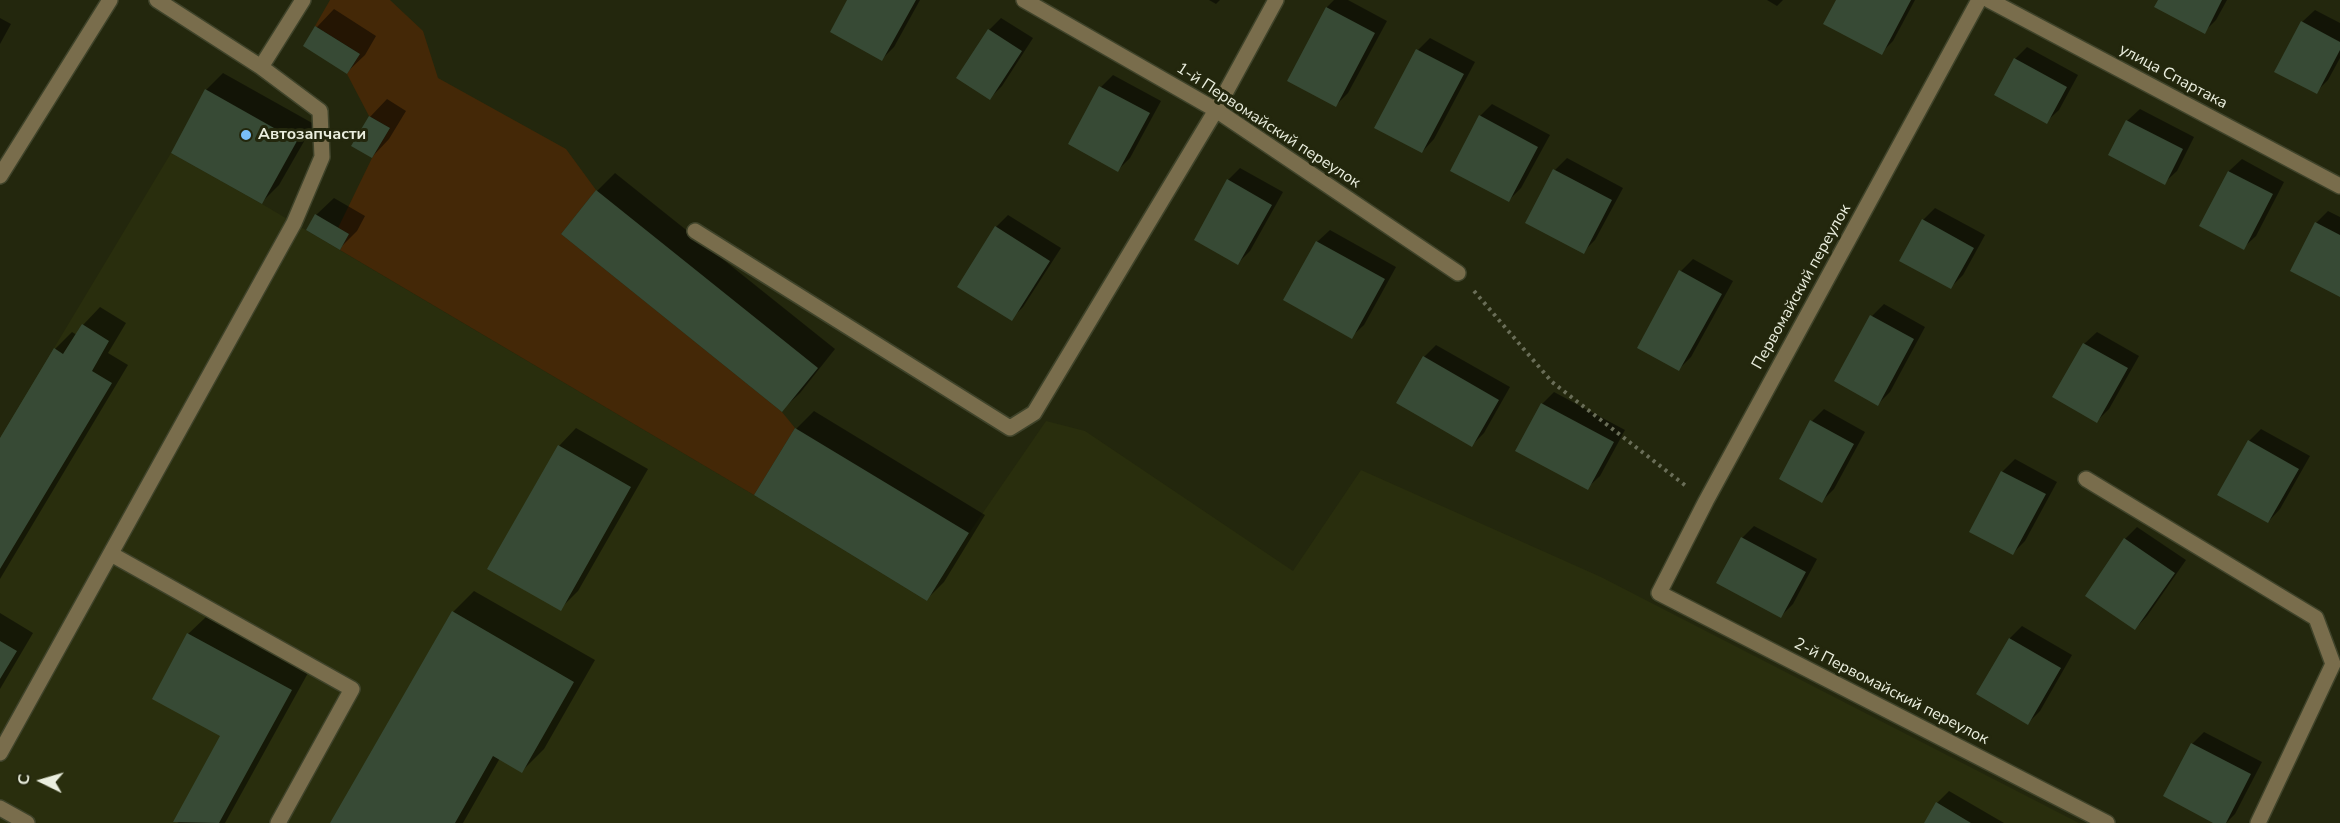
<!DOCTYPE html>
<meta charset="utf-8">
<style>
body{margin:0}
#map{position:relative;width:2340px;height:823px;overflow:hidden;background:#23270d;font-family:"Nunito Sans",sans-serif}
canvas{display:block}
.north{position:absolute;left:12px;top:751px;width:60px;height:60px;-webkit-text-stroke:4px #23270d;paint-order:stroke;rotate:275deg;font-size:16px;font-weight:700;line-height:24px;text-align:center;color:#eaeede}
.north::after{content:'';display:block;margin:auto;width:21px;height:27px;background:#eaeede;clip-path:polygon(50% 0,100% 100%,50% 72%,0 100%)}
</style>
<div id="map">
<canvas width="2340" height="823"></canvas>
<div class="north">С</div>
</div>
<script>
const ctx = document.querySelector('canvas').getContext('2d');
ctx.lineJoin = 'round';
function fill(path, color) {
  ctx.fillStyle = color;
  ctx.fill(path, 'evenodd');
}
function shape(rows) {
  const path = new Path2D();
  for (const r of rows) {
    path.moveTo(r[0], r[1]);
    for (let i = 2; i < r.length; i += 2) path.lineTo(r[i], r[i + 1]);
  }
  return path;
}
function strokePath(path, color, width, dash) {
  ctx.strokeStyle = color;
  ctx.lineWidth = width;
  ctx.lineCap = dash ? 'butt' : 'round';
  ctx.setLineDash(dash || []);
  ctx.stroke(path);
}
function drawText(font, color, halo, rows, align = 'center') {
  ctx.font = font + ' "Nunito Sans",sans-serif';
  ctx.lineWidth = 6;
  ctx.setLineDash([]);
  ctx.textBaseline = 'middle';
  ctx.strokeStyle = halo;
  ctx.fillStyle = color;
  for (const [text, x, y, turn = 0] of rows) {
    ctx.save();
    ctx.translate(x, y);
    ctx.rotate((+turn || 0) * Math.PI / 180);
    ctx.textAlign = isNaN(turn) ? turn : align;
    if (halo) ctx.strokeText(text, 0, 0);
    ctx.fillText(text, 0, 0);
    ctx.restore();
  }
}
const built = shape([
 [171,153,262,204,754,495,927,601,969,533,1046,421,1085,431,1293,571,1361,470,1601,577,2079,823,0,823,0,438]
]);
const green = shape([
 [330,0,390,0,423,31,438,78,566,149,596,190,561,234,782,412,795,428,754,495,340,250,349,234,338,228,372,158,390,128,369,116,347,74,360,54,315,26]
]);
const shadow = shape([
 [849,0,920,0,894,47,882,59],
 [1209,0,1220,0,1216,4],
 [1334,0,1348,0,1387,21,1348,93,1336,105,1289,80,1327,7],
 [1767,0,1783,0,1777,6],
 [1838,0,1915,0,1893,41,1881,53],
 [2160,0,2227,0,2216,20,2204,32],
 [334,9,376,36,365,55,347,72,305,45,317,27],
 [2315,10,2340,23,2340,58,2328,80,2316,92,2302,22],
 [0,18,11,24,0,44],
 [1001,18,1033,38,1002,86,990,98,989,30],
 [1430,38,1475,62,1434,139,1422,152,1376,127,1418,50],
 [2027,47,2078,75,2059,110,2046,122,2015,59],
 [223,73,314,124,279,185,262,202,206,90],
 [1113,75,1161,101,1130,158,1118,170,1101,87],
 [387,99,406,111,389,139,372,157,370,117],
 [1492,104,1550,135,1521,188,1509,200,1480,116],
 [2140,109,2194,137,2177,171,2164,183,2127,121],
 [1567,158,1623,188,1595,240,1583,252,1555,170],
 [2242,159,2284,182,2256,236,2243,248,2201,225,2229,171],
 [1240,168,1283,192,1250,251,1238,263,1228,180],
 [615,173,835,349,800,393,782,410,563,234,597,191],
 [334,198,365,216,357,231,340,248,316,215],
 [1935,208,1985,235,1963,275,1951,287,1923,220],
 [2328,211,2340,217,2340,295,2316,223],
 [1008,215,1061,248,1023,307,1011,319,996,227],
 [1330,230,1396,267,1364,325,1351,337,1285,300,1317,242],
 [1693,259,1733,281,1691,357,1679,369,1681,271],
 [1884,304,1925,327,1890,392,1878,404,1872,316],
 [100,307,126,323,108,353,128,365,0,579,0,441,55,349,72,332,77,335,83,325],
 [2097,332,2139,356,2109,409,2097,421,2054,397,2084,344],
 [1436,345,1510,387,1484,433,1472,445,1424,357],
 [1554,392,1625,430,1600,476,1587,488,1542,404],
 [1824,409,1865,432,1834,489,1822,501,1812,421],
 [814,411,985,515,944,582,927,599,757,495,797,428],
 [576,428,648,469,578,591,560,609,559,446],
 [2261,429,2310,456,2280,509,2268,522,2249,441],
 [2015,459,2057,482,2025,541,2013,553,1971,531,2002,472],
 [1754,526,1817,559,1793,604,1781,616,1742,538],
 [2137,527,2186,560,2147,616,2135,629,2125,539],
 [474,591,595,660,544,749,522,771,500,758,463,823,332,823,453,612],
 [0,613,33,633,0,689],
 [206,617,308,673,225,823,179,823,175,821,222,735,188,634],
 [2022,626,2072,655,2040,711,2028,723,1978,693,2010,638],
 [2204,732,2262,762,2235,814,2226,823,2216,823,2192,744],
 [1949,791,2004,823,1926,823,1937,803]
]);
const building = shape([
 [847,0,916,0,882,61,830,32],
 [1836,0,1911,0,1882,55,1823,24],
 [2158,0,2222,0,2205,34,2154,7],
 [1326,7,1375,33,1336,107,1287,81],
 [2301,21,2340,42,2340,50,2317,94,2274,72],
 [315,26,360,54,347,74,303,46],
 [988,29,1022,51,990,100,956,78],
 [1416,49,1464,74,1422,153,1374,128],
 [2014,58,2067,87,2047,124,1994,95],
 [1099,86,1150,113,1118,172,1068,144],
 [205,89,297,141,262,204,171,153],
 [1479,115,1538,147,1509,202,1450,171],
 [369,116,390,128,372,158,351,146],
 [2126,120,2183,149,2165,185,2108,155],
 [1553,169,1612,200,1584,254,1525,223],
 [2228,171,2273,194,2244,250,2199,226],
 [1227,179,1272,205,1238,265,1194,240],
 [596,190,818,368,782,412,561,234],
 [315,214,349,234,340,250,306,230],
 [1922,219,1974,248,1951,289,1899,261],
 [2315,222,2340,235,2340,297,2290,271],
 [995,226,1050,261,1012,321,957,287],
 [1316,241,1385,279,1352,339,1283,300],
 [1679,270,1722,294,1679,371,1637,348],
 [1870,315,1914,339,1878,406,1834,381],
 [82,324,109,341,92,371,112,383,0,569,0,438,54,348,63,354],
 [2083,343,2128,368,2097,423,2052,397],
 [1423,356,1499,400,1472,447,1396,403],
 [1541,403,1614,442,1588,490,1515,451],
 [1810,420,1854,444,1822,503,1779,479],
 [795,428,969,533,927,601,754,495],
 [2248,440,2299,469,2268,523,2217,495],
 [558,445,631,487,561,611,487,569],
 [2001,471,2046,494,2013,555,1969,532],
 [1741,537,1806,572,1781,618,1716,583],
 [2124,538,2175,573,2135,630,2085,596],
 [452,611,574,682,522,773,493,756,455,823,330,823],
 [187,633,292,690,219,823,173,822,220,736,152,699],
 [2009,638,2061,668,2028,725,1976,694],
 [0,641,17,651,0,679],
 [2191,743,2251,774,2226,823,2213,823,2163,796],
 [1936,802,1971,823,1924,823]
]);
const path = shape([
 [1474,291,1552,382,1686,486]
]);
const minor = shape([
 [1024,0,1216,110,1458,273],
 [1979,0,1706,501,1659,593,2107,823],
 [1989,0,2340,186],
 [261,67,303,0],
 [0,176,110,0],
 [695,231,1010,428,1034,413,1216,110,1276,0],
 [2086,479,2316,618,2333,664,2258,823],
 [111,554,352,689,278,823],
 [0,753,294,223,322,157,320,111,261,67,157,0],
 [0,808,27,823]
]);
const markers = [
 [246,135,6,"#79bff8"]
];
const streetNames = [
 ["улица Спартака",2173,77,28],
 ["1-й Первомайский переулок",1268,126,33],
 ["Первомайский переулок",1802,287,-61],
 ["2-й Первомайский переулок",1891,692,27]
];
const poiNames = [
 ["Автозапчасти",258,135]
];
fill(built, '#292e0d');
fill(green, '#442807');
fill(shadow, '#0007');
fill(building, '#374a35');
strokePath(minor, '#3f432a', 18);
strokePath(path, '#6a6e58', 4, [3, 4.5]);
strokePath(minor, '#796d4c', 15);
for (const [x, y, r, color] of markers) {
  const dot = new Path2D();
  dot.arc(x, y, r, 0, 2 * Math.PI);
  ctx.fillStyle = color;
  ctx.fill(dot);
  strokePath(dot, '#23270d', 2);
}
drawText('16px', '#eaeede', '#23270d', streetNames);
drawText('bold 16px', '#eaeede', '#23270d', poiNames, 'left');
</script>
